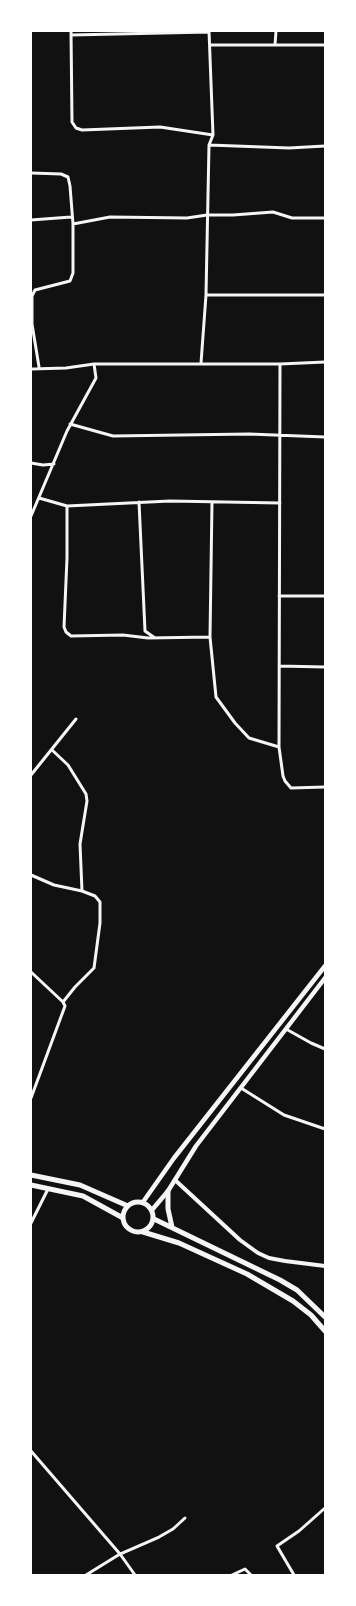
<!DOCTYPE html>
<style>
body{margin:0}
#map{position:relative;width:356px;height:1606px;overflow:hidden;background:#111;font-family:"Zilla Slab",serif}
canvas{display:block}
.frame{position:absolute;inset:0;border:32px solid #fff;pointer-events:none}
</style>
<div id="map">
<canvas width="356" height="1606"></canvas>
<div class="frame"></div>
</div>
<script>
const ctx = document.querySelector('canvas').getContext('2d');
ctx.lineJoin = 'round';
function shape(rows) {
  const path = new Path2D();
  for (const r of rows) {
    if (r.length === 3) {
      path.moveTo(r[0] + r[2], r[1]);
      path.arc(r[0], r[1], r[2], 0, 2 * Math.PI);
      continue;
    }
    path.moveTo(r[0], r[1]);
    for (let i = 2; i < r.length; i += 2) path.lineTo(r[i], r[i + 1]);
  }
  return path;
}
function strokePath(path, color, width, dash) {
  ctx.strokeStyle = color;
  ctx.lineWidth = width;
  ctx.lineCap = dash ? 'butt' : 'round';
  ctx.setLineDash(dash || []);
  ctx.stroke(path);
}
const minor = shape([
 [71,31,72,122,76,128,82,130,160,127,213,135],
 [71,35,209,32],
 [210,45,325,45],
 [275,45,276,31],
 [209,145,289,148,325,146],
 [31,173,61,174,68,177,70,186,73,224],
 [31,220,71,217],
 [206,295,325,295],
 [201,363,206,295,209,145,213,135,209,31],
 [280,364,279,747,283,776,285,781,291,788,325,787],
 [39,367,32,324,32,296,35,290,70,281,73,273,73,224,110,217,187,218,207,215,233,215,273,212,292,218,325,218],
 [31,369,66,368,94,364,280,364,325,362],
 [70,424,113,436,249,434,325,437],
 [31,463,43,465,54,464],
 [39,498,67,506,170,501,280,503],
 [139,502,145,631,155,638],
 [212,502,210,637,216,697,235,723,249,738,279,747],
 [67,506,67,558,64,627,66,632,71,636,123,635,148,638,210,637],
 [31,516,67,431,96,378,94,364],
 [279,596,325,596],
 [279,666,325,667],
 [52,750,68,765,86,794,87,801,80,844,82,891],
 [31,775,76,719],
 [31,875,54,885,82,891,95,896,100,902,100,923,94,968,75,987,63,1002],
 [31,972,63,1002,65,1006,31,1098],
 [286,1029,311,1043,325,1049],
 [241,1088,284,1115,325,1129],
 [31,1223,48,1189],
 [31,1451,120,1554,135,1575],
 [86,1575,120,1554,159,1537,173,1529,185,1518],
 [232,1575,245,1569,251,1575],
 [294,1575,277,1546,299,1531,325,1508]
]);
const tertiary = shape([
 [175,1180,240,1240,258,1253,269,1258,285,1261,325,1266]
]);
const secondary = shape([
 [143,1202,174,1158,325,966],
 [152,1210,168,1191,196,1146,325,978]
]);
const primary = shape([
 [31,1175,80,1185,128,1206],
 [31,1185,83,1196,123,1218],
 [168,1191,168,1209,172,1227],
 [138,1217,15],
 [154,1219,280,1280,297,1290,325,1317],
 [143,1232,179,1243,247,1274,293,1301,311,1315,325,1331]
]);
strokePath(minor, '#f5f5f5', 3);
strokePath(tertiary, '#f5f5f5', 4);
strokePath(secondary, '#f5f5f5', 4.5);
strokePath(primary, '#f5f5f5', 5);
</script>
